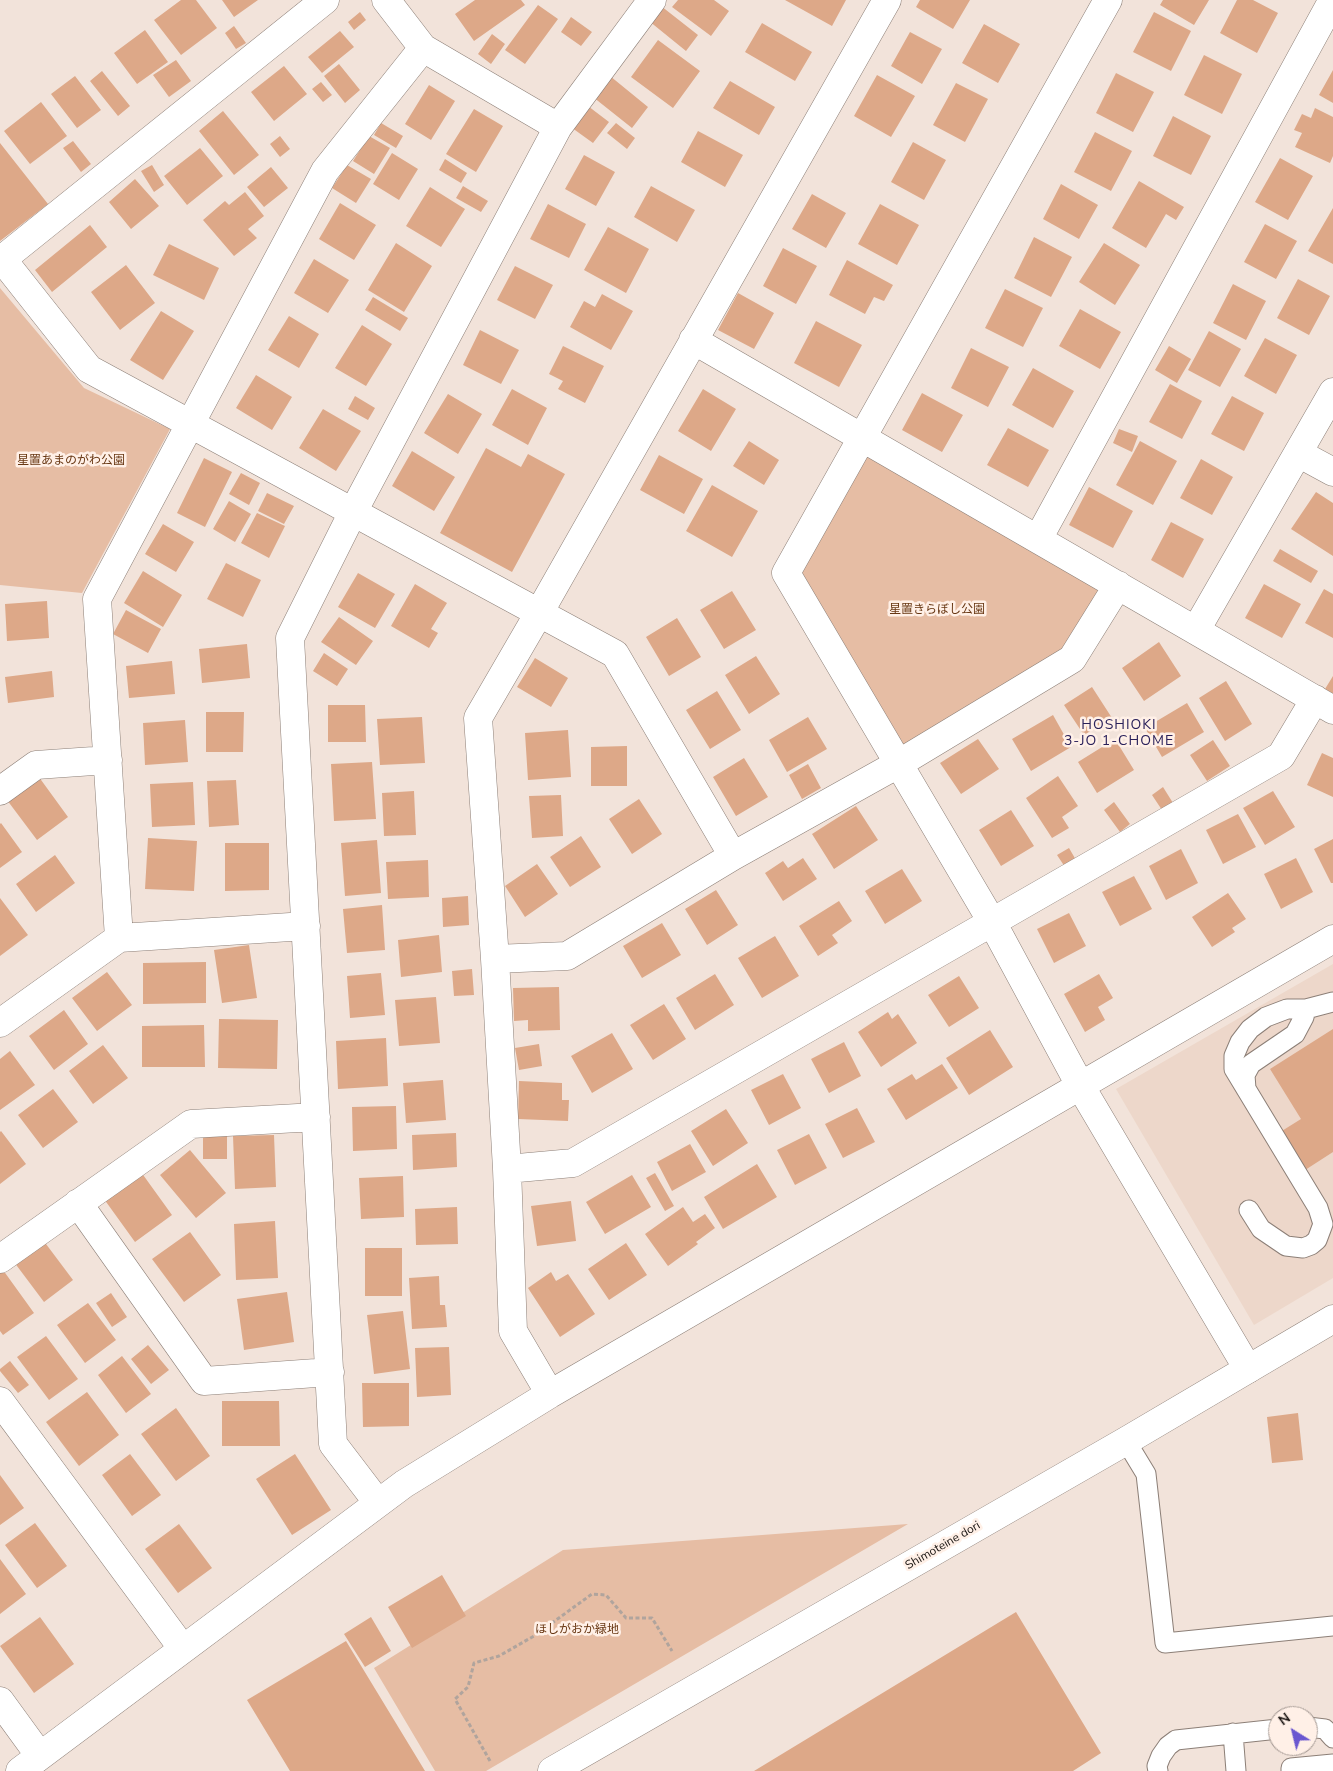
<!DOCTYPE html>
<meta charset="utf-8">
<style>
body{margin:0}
#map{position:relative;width:1333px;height:1771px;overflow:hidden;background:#f2e3da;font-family:"Nunito Sans",sans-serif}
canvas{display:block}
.north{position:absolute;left:1268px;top:1706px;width:50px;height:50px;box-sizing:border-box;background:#fff0e7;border:1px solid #a39892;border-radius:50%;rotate:324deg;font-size:14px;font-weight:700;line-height:20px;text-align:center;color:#1a1512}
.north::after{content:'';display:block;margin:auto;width:18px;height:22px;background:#6a57d0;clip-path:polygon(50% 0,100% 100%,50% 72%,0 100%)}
</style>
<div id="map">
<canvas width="1333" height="1771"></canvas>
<div class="north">N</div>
</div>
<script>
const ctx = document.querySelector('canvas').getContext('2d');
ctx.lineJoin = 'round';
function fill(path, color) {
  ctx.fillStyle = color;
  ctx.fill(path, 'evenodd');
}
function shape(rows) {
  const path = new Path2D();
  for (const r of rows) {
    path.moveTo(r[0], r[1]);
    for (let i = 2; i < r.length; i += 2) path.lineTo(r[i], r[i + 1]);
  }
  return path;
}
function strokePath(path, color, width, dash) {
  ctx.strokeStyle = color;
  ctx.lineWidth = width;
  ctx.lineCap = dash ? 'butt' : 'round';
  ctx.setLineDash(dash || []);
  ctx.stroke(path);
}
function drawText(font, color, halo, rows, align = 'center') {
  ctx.font = font + ' "Nunito Sans","Noto Sans JP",sans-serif';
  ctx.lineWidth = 5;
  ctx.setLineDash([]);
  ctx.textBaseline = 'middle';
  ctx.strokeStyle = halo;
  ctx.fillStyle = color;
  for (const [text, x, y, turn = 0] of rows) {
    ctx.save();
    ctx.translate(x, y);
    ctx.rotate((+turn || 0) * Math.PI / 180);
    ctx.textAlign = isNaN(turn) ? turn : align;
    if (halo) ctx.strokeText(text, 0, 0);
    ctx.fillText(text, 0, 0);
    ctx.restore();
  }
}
const built = shape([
 [1333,964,1333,1278,1254,1325,1116,1089]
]);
const green = shape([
 [0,288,84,388,170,429,82,593,0,585],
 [862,437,1118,585,1072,659,898,764,786,573],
 [908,1524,486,1771,435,1771,374,1668,563,1550]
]);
const building = shape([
 [181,0,196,0,217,28,181,55,154,20],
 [222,0,258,0,234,17],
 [475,0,521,0,525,5,474,41,455,14],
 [678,0,714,0,729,11,711,36,672,7],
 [785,0,846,0,832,26],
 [920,0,970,0,953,29,916,7],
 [1163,0,1209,0,1194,25,1160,5],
 [1237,0,1253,0,1278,13,1257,53,1220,33],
 [538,5,558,19,525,64,505,50],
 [661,6,698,35,686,51,649,21],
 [360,12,366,20,354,30,348,22],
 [1154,12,1191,31,1171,71,1133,52],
 [571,17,592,32,581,46,561,32],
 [762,23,812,52,795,81,745,52],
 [984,24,1020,44,998,83,962,63],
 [234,26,246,43,236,49,225,33],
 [145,30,168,62,137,84,114,53],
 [340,31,354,47,322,73,308,57],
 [910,32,942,49,922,84,891,66],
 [492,34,505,44,491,64,478,54],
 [658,40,700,71,673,108,631,77],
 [1204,55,1242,74,1222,114,1184,95],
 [176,60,191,81,169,97,153,75],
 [339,64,360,90,345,103,324,76],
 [284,66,307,94,274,121,251,92],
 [1333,70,1333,103,1319,95],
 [102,71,130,106,118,116,90,81],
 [1116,73,1154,92,1133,132,1096,113],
 [877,75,915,96,891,137,854,116],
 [75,76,101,110,77,128,51,94],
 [610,76,648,107,632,128,593,97],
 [730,81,775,107,759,135,713,108],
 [321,82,332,95,323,102,312,89],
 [956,83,988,99,965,142,933,125],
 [429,85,455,101,431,140,405,124],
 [41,102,67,136,30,164,4,131],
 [584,103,609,122,593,143,568,125],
 [1315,108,1333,117,1333,156,1330,163,1295,147,1302,133,1294,130,1302,114,1311,118],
 [474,109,503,126,476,172,446,154],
 [223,111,259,155,234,175,199,131],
 [1173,116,1211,136,1191,175,1153,156],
 [381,123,403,136,396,148,374,135],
 [616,123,635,138,627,149,607,133],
 [698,131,743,155,725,187,681,162],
 [1095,132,1132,151,1111,191,1074,172],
 [280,136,290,149,280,157,270,144],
 [369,136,390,148,374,174,353,161],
 [73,141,91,164,81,172,63,148],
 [913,142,946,160,924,200,891,182],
 [0,143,48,204,0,241],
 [200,148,223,176,187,205,164,176],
 [392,153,418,169,399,200,373,184],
 [584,155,615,172,596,206,565,189],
 [1280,158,1313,176,1288,220,1255,202],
 [445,159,467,173,461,183,439,170],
 [152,165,164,185,154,192,141,171],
 [347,165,371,179,356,203,332,188],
 [271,167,288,188,264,207,247,187],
 [135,179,159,206,131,229,109,202],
 [1139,181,1184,207,1176,220,1166,214,1146,248,1112,228],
 [1061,184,1098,205,1079,239,1043,219],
 [463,186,488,201,481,212,456,198],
 [651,186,695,210,677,242,634,217],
 [430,187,465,209,441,247,406,226],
 [245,192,264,216,248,229,257,238,234,256,203,220,225,201,229,205],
 [812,194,846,213,826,248,792,229],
 [340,203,376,225,354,260,319,239],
 [548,204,586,224,569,258,530,239],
 [880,204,919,225,897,265,858,244],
 [1333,208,1333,264,1308,251],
 [1265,224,1297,241,1276,279,1244,262],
 [90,225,107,247,52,292,35,270],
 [608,227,649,249,626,293,584,270],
 [1034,237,1072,257,1051,297,1014,278],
 [396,243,432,266,404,312,368,290],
 [1104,243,1140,265,1115,305,1079,282],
 [169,244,219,268,204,300,153,275],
 [783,248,817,266,796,304,763,286],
 [314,259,349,280,328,313,294,293],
 [847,260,893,285,884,301,874,297,865,314,829,295],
 [126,265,155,303,120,330,91,292],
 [515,266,553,285,535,319,497,300],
 [1298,279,1330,296,1309,335,1277,318],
 [1233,284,1266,301,1246,340,1213,323],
 [1005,289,1043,308,1023,347,985,328],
 [738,293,774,313,754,349,718,330],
 [602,294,633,311,611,350,570,327,584,301,595,307],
 [373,297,408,318,400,331,365,310],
 [1080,309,1121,332,1100,369,1059,346],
 [161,311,194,331,163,380,130,360],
 [289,316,319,334,299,368,268,350],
 [816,321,862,345,839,387,794,363],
 [362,325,392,344,366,386,335,368],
 [480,330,519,350,501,384,463,365],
 [1209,331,1241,349,1220,387,1188,370],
 [1265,338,1297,355,1276,394,1244,376],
 [563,346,604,366,585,403,558,389,563,381,549,374],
 [1169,346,1191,359,1177,383,1155,370],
 [971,348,1009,367,988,407,951,388],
 [1033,368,1074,391,1053,428,1012,405],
 [256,375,292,397,272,430,236,408],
 [1170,384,1202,401,1182,439,1149,422],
 [512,389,547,408,528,445,492,425],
 [703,389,736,409,711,451,678,431],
 [922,393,963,415,942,452,902,430],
 [448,394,482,414,458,454,424,433],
 [355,396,375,408,368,420,348,409],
 [1232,396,1264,413,1244,451,1211,434],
 [323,409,361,431,336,471,299,448],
 [1008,428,1049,450,1028,487,987,465],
 [1119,429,1138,436,1132,452,1113,443],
 [749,441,779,460,764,485,733,466],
 [1140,441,1177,461,1153,505,1116,485],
 [486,448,521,467,528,454,565,474,512,572,440,533],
 [412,451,455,477,434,511,392,486],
 [659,455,703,479,684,514,640,490],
 [204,458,232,472,205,527,177,513],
 [1201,459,1233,477,1212,515,1180,498],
 [241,473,260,483,249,505,229,494],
 [712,485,758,511,732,557,686,531],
 [1089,487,1133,511,1113,548,1069,525],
 [1316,492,1333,503,1333,556,1291,529],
 [267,493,294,506,284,524,258,511],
 [229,501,251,514,235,542,213,529],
 [257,513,285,526,269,558,241,543],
 [1171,522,1204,539,1183,578,1151,560],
 [163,524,194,542,176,572,145,554],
 [1280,549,1318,571,1311,583,1273,561],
 [226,563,261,580,243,617,207,599],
 [143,571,182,595,163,627,124,603],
 [358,573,395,594,375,628,338,607],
 [415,584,447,603,431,629,438,633,429,648,391,626],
 [1264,584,1301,604,1282,638,1245,618],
 [1324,589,1333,594,1333,638,1305,623],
 [732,591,756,630,724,649,700,610],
 [47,601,49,638,7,641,5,604],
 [126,610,161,629,148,653,113,634],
 [339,617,373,641,356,665,321,642],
 [677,618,701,657,669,676,646,637],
 [1159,642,1181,676,1144,701,1122,668],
 [247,644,250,678,202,683,199,649],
 [324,653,348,669,337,686,313,671],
 [756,656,780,694,749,714,725,675],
 [535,658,568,678,551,707,517,687],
 [172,661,175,694,129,698,126,666],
 [52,671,54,697,8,703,5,677],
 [1333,676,1333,694,1325,689],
 [1226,681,1252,724,1225,741,1199,698],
 [1092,687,1112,718,1084,735,1064,705],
 [717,691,741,730,710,749,686,710],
 [1187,703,1204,732,1162,757,1145,728],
 [328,705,365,705,366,742,328,742],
 [206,712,244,712,243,752,206,752],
 [1053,715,1071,747,1031,771,1012,739],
 [422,717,425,763,380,765,377,719],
 [808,717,827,749,787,772,769,740],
 [185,720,188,762,145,765,143,723],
 [568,730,571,777,528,780,525,733],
 [978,739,999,769,961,794,940,763],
 [1115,739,1134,770,1097,793,1078,762],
 [1213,740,1230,766,1207,781,1190,755],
 [627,746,627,786,591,786,591,747],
 [1322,753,1333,758,1333,797,1307,785],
 [744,758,768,797,736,816,713,777],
 [372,762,376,819,334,821,331,764],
 [808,764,821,788,802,799,789,775],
 [36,773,68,817,37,840,4,796],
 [1058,776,1078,806,1062,817,1069,828,1052,838,1026,798],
 [236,780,239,825,209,827,207,781],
 [193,782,195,825,152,827,150,784],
 [1163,787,1173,803,1162,810,1152,795],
 [414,791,416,835,384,836,382,793],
 [1273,791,1295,827,1265,845,1243,808],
 [561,795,563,836,532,838,529,796],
 [639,799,662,834,632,854,609,819],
 [1114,802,1130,824,1120,832,1104,810],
 [856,806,878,840,834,869,812,834],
 [1011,810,1034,846,1001,866,979,830],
 [1238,814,1256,847,1223,864,1206,830],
 [1,823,22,852,0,868,0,824],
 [581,836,601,867,570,887,550,857],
 [148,838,197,841,194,891,145,889],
 [1333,839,1333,883,1331,883,1314,849],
 [377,840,381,893,345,896,341,843],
 [225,843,269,843,269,890,225,891],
 [1069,848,1076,860,1065,867,1057,855],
 [1181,849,1198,883,1166,900,1149,866],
 [55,855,75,883,36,912,16,884],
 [803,858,817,879,783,901,765,873,783,861,788,868],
 [1296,858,1313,892,1281,909,1264,874],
 [428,860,429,897,388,899,386,862],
 [537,864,558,894,525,917,505,886],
 [902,869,922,901,885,924,865,891],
 [1134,876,1152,909,1120,926,1102,892],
 [716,890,738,925,707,945,685,909],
 [1228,893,1246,919,1232,928,1235,932,1212,947,1192,917],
 [468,896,469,925,443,927,442,898],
 [0,898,28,935,0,956],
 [839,901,852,921,832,935,838,943,818,956,799,926],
 [382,905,385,950,347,953,343,909],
 [1069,913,1086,946,1054,963,1037,929],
 [662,923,681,955,642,978,623,946],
 [439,935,442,972,401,977,398,940],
 [775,936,799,976,762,998,738,958],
 [249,945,257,998,222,1003,214,950],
 [206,962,206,1003,143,1004,143,963],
 [472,969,474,995,454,996,452,971],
 [107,972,132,1005,97,1031,72,998],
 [381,973,385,1015,350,1018,347,976],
 [715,974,734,1005,695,1030,676,998],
 [1099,974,1113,998,1098,1007,1105,1020,1085,1032,1064,994],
 [959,976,979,1008,949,1027,928,995],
 [559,987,560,1030,528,1031,528,1020,514,1021,513,988],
 [436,997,440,1043,399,1046,395,1000],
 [664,1004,686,1039,653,1060,630,1025],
 [64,1010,88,1044,54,1070,29,1036],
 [888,1012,892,1019,898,1014,917,1043,881,1067,858,1032],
 [219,1019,278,1020,277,1069,218,1068],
 [204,1025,205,1067,142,1067,142,1026],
 [1333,1029,1333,1152,1302,1172,1277,1134,1301,1119,1270,1069],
 [990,1030,1013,1067,969,1095,946,1058],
 [612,1033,633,1069,592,1093,571,1056],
 [386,1038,388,1086,338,1089,336,1041],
 [844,1042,861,1076,829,1093,811,1059],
 [539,1044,542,1066,519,1070,515,1048],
 [103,1045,128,1078,93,1104,69,1071],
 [10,1051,35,1085,0,1110,0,1059],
 [942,1064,958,1088,906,1120,887,1089,912,1074,916,1080],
 [783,1074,801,1108,769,1125,751,1090],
 [443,1080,446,1120,406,1123,403,1083],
 [519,1081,562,1083,562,1100,569,1100,568,1121,518,1119],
 [53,1089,78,1122,43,1148,18,1115],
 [396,1106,397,1149,353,1151,352,1107],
 [857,1108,875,1142,843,1158,825,1124],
 [726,1109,748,1143,713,1166,691,1131],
 [1,1131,26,1164,0,1184,0,1132],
 [456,1133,457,1167,413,1170,412,1135],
 [203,1134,227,1134,227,1159,203,1159],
 [809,1134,827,1168,795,1185,777,1150],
 [274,1135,276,1187,235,1189,233,1136],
 [690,1144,706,1172,672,1191,657,1162],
 [190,1150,226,1193,196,1218,160,1175],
 [757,1164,777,1197,723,1229,704,1197],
 [141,1172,172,1215,135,1242,104,1199],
 [655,1173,674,1206,665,1211,646,1178],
 [632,1175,651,1207,605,1234,586,1202],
 [403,1176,404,1217,361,1219,359,1178],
 [571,1201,576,1241,537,1246,531,1206],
 [457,1207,458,1244,416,1245,415,1209],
 [683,1207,693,1222,705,1214,715,1228,696,1242,698,1244,668,1266,645,1234],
 [275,1221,278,1278,236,1280,234,1224],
 [190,1232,221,1275,184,1302,152,1259],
 [43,1240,73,1280,44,1302,14,1262],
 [626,1243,647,1275,609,1300,588,1269],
 [365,1248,402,1248,402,1296,365,1296],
 [3,1270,34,1313,3,1335,0,1331,0,1272],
 [551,1272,556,1281,568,1274,595,1314,560,1337,528,1288],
 [439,1276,440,1305,445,1305,447,1327,412,1329,409,1278],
 [287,1292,294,1342,244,1350,237,1299],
 [111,1293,127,1317,112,1327,96,1303],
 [88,1303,116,1340,85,1363,57,1325],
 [403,1311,410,1369,374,1374,367,1315],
 [46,1336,78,1379,49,1400,17,1357],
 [148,1345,169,1370,151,1384,131,1359],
 [449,1347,451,1395,417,1397,415,1348],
 [122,1356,151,1394,126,1413,98,1375],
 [10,1361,29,1385,18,1393,0,1371,0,1369],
 [362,1383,409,1383,409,1426,363,1427],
 [87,1392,119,1435,79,1466,46,1422],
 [222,1401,279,1401,280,1446,222,1446],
 [176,1408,210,1456,176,1481,141,1434],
 [1298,1413,1303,1460,1272,1463,1267,1417],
 [130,1454,161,1495,132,1516,102,1475],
 [295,1454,331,1510,292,1535,256,1479],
 [0,1475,24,1508,0,1525],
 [35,1523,67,1566,37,1588,5,1545],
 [179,1524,212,1568,178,1593,145,1549],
 [0,1559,26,1594,0,1614],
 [442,1575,466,1616,412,1648,388,1607],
 [1016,1612,1101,1753,1073,1771,754,1771],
 [40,1617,74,1664,34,1693,0,1646],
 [371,1617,391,1651,365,1667,344,1634],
 [346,1641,425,1771,290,1771,247,1700]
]);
const path = shape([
 [490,1761,455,1699,468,1687,474,1663,499,1656,534,1636,592,1594,606,1595,626,1618,652,1618,672,1651]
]);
const service = shape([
 [1246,1089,1245,1075,1251,1064,1295,1034,1304,1017,1306,1009],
 [1249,1210,1261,1229,1286,1246,1303,1248,1311,1245,1317,1240,1323,1224,1318,1208,1234,1069,1234,1056,1240,1042,1250,1029,1266,1017,1287,1009,1306,1009,1333,1002],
 [1126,1441,1146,1474,1165,1643,1333,1626],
 [1308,1727,1325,1729,1333,1738],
 [1233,1733,1236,1771],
 [1158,1771,1157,1766,1161,1756,1168,1746,1176,1740,1278,1729],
 [1291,1771,1291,1768,1333,1764]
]);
const minor = shape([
 [386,0,423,48,558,127],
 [1108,0,786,573,992,922,1081,1087,1248,1369],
 [2,259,89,369,615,654,733,856],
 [0,261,325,0],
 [693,340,1333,710],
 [1298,453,1333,472],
 [1038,539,1330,5],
 [1196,630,1333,392],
 [0,791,36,765,108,760],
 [119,938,306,926],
 [495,959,567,956,733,856,898,764,1072,659,1118,585],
 [0,1023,119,938,97,599,325,171,423,48],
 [507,1169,573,1163,1281,756,1315,699],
 [78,1203,204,1381,330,1372],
 [0,1259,191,1124,316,1117],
 [550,1394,513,1331,507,1169,495,959,478,718,539,613,887,0],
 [0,1401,183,1649],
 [378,1503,333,1444,290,638,353,512,558,127,652,0],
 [0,1701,40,1756],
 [20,1771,404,1484,550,1394,1333,939]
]);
const tertiary = shape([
 [552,1771,1126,1441,1333,1319]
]);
const parkNames = [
 ["星置あまのがわ公園",71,461],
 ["星置きらぼし公園",937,610],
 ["ほしがおか緑地",577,1630]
];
const streetNames = [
 ["Shimoteine dori",943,1546,-30]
];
const neighbourhoodNames = [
 ["HOSHIOKI",1119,726],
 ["3-JO 1-CHOME",1119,742]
];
fill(built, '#edd7ca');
fill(green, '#e6bda4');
fill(building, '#dda888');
strokePath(service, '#8c7f77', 21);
strokePath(minor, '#8c7f77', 29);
strokePath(tertiary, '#8c7f77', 29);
strokePath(path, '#b0a49d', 3, [4, 2.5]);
strokePath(service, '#fff', 19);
strokePath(minor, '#fff', 28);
strokePath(tertiary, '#fff', 28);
drawText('12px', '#683713', '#fff0e7', parkNames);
drawText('12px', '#1a1512', '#fff0e7', streetNames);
ctx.letterSpacing = '1px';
drawText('14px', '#2a205a', '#fff0e7', neighbourhoodNames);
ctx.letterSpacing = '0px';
</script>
